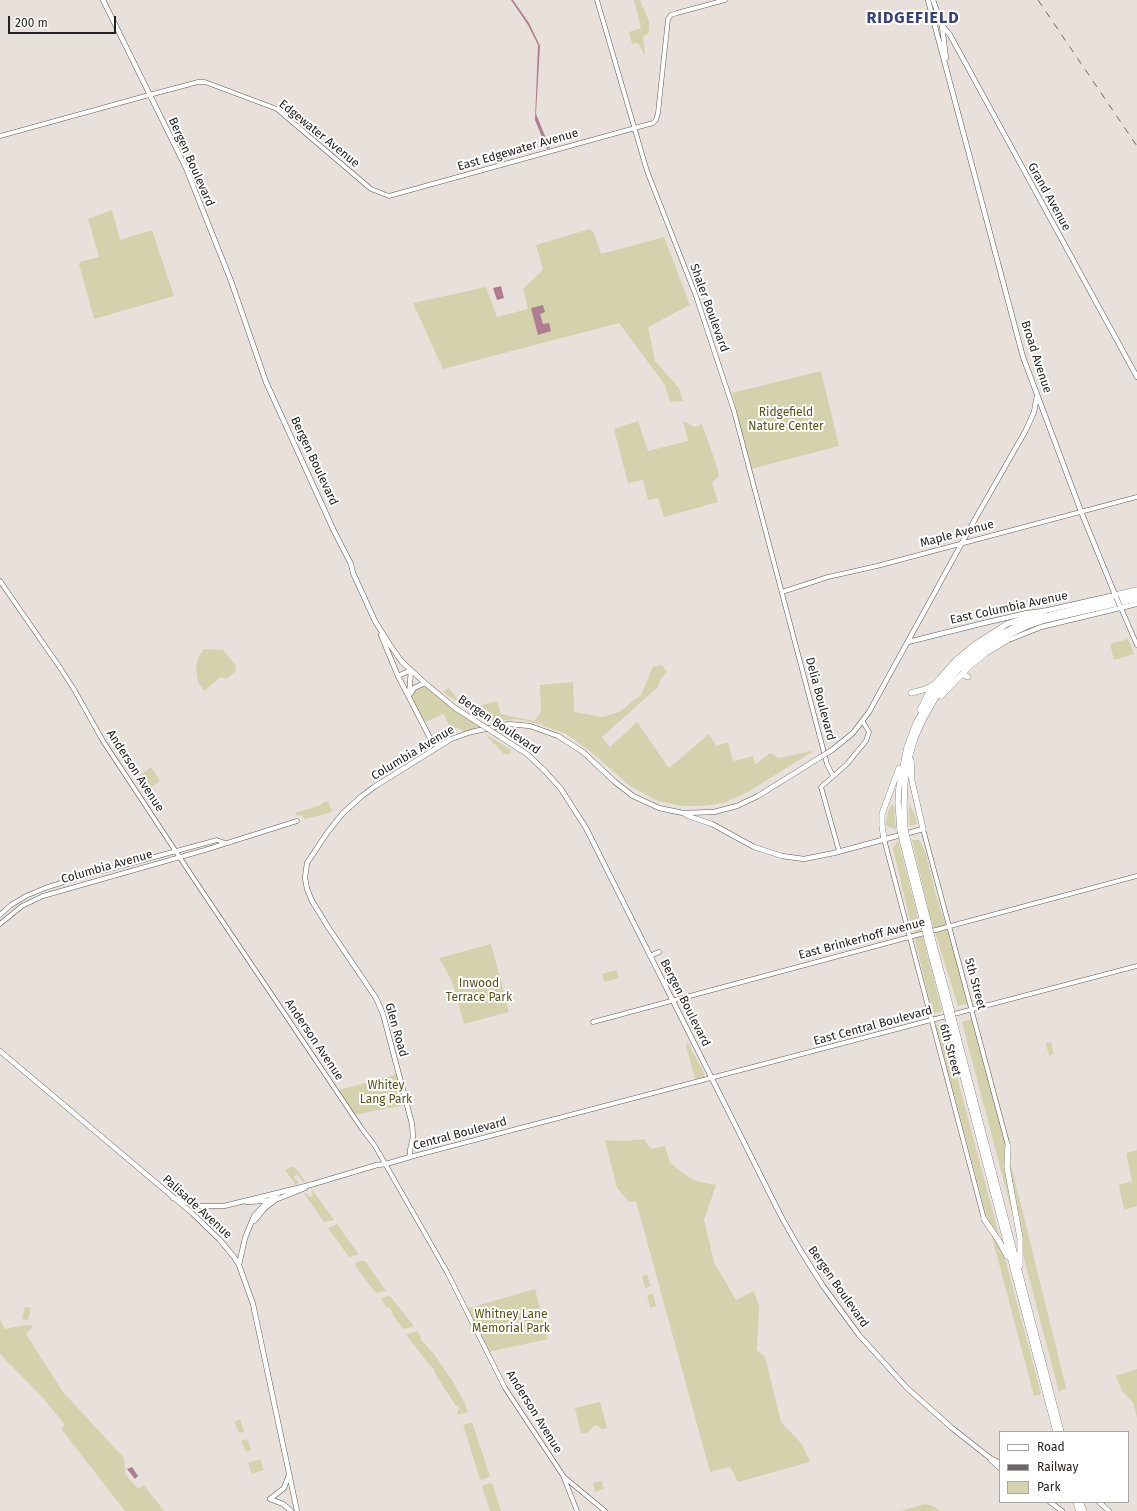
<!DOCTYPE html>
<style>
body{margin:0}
#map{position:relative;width:1137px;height:1511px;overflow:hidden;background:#e8e0db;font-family:"Fira Sans",sans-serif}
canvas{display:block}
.legend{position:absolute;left:999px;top:1431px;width:130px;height:72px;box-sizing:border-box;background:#fff;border:1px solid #a8a7a6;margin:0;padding:5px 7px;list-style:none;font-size:12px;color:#252321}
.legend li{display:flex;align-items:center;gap:8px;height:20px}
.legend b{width:20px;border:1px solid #a8a7a6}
.scale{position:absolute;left:8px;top:16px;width:108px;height:18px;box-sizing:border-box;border:2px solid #252321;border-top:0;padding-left:5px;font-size:12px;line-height:14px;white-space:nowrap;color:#252321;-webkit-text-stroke:3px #fff;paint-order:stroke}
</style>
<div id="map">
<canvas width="1137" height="1511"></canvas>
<ul class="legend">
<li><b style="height:5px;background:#fff"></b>Road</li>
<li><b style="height:5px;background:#6b6764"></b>Railway</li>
<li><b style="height:11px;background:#d3d2ad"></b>Park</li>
</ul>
<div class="scale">200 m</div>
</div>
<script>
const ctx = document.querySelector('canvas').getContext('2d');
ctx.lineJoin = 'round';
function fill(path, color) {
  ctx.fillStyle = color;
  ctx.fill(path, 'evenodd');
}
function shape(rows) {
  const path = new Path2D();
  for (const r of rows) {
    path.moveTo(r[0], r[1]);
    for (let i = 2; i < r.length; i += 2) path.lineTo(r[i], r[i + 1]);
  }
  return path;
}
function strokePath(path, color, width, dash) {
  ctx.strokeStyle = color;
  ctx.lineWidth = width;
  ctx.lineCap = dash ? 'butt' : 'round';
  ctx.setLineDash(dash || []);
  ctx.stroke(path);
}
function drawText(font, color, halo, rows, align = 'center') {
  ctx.font = font + ' "Fira Sans",sans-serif';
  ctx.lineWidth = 4;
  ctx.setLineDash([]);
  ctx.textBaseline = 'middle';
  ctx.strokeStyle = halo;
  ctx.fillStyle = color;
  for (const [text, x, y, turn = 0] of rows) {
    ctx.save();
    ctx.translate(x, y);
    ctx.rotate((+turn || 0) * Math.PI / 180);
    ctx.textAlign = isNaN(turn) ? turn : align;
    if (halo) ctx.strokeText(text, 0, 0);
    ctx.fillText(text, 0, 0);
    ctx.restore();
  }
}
const green = shape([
 [634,0,640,0,649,21,649,33,643,36,645,55,638,43,632,44,629,32,641,28],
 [112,210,120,240,152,230,174,296,94,319,79,264,80,262,99,257,88,219],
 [590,229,594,233,601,254,664,237,690,305,648,327,655,361,679,388,683,401,670,402,665,385,619,323,443,369,413,303,486,287,497,317,528,309,523,289,543,270,536,245],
 [821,371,839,446,751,469,732,393],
 [638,421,648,451,688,441,683,421,695,427,702,424,716,464,719,476,712,482,718,502,664,517,658,498,648,500,643,480,628,483,614,429],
 [1128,639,1134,654,1114,660,1110,644],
 [204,649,223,650,235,664,236,671,226,679,221,677,204,691,198,682,196,668,198,658],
 [662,665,667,672,661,678,658,687,602,737,610,747,637,722,669,768,709,734,716,746,728,742,733,761,753,756,755,765,770,753,780,758,811,751,812,752,746,793,723,803,702,806,682,806,658,801,630,786,590,751,566,734,539,724,517,719,487,722,443,692,449,688,455,696,467,707,472,708,497,701,501,714,534,721,541,712,540,685,573,682,574,712,603,717,619,712,641,695,653,667],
 [425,683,487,728,466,733,457,728,451,730,444,714,423,723,409,697,411,693],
 [485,734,510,749,511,753,509,754,504,754],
 [151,767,160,781,143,793,134,780],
 [326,801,330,804,329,806,333,810,329,813,305,819,301,815,298,816,295,813,318,806],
 [909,803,916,818,917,824,909,826],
 [892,804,894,807,896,830,885,825,889,809],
 [898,840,942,1011,933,1014,893,849],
 [912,840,919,840,925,851,935,892,971,1002,958,1006,930,916],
 [491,944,509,1012,464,1024,452,981,439,958],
 [617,970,619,978,604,982,602,974],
 [975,1018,1066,1388,1059,1392,962,1022],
 [943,1024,1041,1394,1034,1396,936,1025],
 [1051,1042,1054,1054,1049,1056,1046,1043],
 [688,1043,705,1075,704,1077,697,1079,695,1078,686,1045],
 [398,1074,406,1105,353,1115,336,1091],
 [644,1139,651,1149,665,1146,670,1163,690,1178,700,1182,716,1185,704,1220,714,1262,736,1300,754,1291,759,1307,757,1350,765,1357,781,1422,802,1444,810,1462,738,1482,730,1467,710,1472,636,1201,629,1202,617,1188,605,1140,623,1141],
 [1137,1150,1137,1206,1124,1210,1119,1185,1132,1181,1126,1153],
 [292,1166,293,1168,295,1167,305,1181,303,1182,297,1174,294,1177,299,1183,295,1184,285,1170],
 [311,1191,313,1191,334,1220,324,1222,304,1193,306,1193,308,1196,311,1197,313,1195],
 [337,1224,359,1255,358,1255,349,1257,328,1228],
 [360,1261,365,1261,386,1291,376,1293,355,1266,355,1263],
 [647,1274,651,1286,645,1288,642,1276],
 [535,1289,548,1339,488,1352,466,1309],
 [653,1294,656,1306,650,1308,647,1295],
 [390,1296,413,1325,413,1327,403,1329,392,1314,393,1314,391,1310,389,1307,387,1308,381,1299,381,1298],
 [25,1307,31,1308,28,1320,22,1319],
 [0,1320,5,1329,26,1325,33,1326,26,1334,63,1392,124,1458,125,1474,138,1489,144,1485,164,1511,125,1511,62,1430,64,1424,44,1399,0,1354],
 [417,1331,421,1337,420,1338,421,1340,434,1354,453,1382,464,1402,468,1412,458,1415,457,1411,460,1409,458,1405,456,1406,434,1372,435,1369,432,1368,407,1336,407,1334],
 [1137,1369,1137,1418,1133,1403,1122,1391,1116,1376],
 [600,1402,607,1428,602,1429,598,1426,594,1426,590,1430,589,1432,581,1434,575,1408],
 [240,1419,244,1431,239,1433,234,1422],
 [472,1422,490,1476,482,1480,480,1479,463,1425],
 [247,1439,251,1450,246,1452,241,1441],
 [260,1459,264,1470,252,1474,248,1463],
 [602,1481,604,1489,595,1492,593,1483],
 [490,1483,493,1485,501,1511,490,1511,482,1487,483,1485],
 [925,1504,933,1506,940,1511,900,1511]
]);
const water = shape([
 [511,0,513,0,529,23,540,46,536,114,550,148,547,149,535,120,538,45,528,25],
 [501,286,504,298,497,300,493,288],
 [543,305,545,312,540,314,543,324,549,323,551,331,538,335,531,308],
 [132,1467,138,1476,135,1479,127,1469]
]);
const secondary = shape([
 [597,0,647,171,696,296,734,411,827,764,833,776],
 [0,136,149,95,198,82,205,82,277,109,371,189,389,196,653,123,656,120,658,113,668,19,671,15,677,13,725,0],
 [0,581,61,669,75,691,103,741,194,879,362,1129,375,1146,447,1272,505,1388,564,1477,605,1511],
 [782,592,828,577,877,566,1137,497],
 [1121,608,1137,645],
 [923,829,1008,1146],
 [884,839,984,1219],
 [839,851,821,787,847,764,866,741,869,732,863,722],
 [0,915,11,905,26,896,45,888,73,879,217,840,225,843],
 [0,924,22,906,43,896,205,850,297,821],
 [593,1022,1137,876],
 [410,1157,1137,966],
 [564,1478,577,1511]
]);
const primary = shape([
 [103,0,186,168,231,281,266,382,334,531,351,564,353,573,375,621,390,645,402,662,425,683,455,708],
 [928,0,1023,357,1082,514,1116,597],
 [933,0,942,26,946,58],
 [933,14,950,35,1137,377],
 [381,635,398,676,430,738,439,746],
 [1006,641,1041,627,1137,604],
 [908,642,988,622,1027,613,1044,611,1115,595],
 [398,676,411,670],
 [411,693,414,688,425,683],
 [409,697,411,670],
 [499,736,527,754,545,771,561,789,586,828,782,1218,799,1248,823,1286,859,1335,907,1388,952,1428,990,1458,1000,1463],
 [832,750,853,733,869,712,974,521,1026,430,1034,412,1037,396],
 [683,813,688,816,712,824,754,847,782,856,804,859,834,853,923,829],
 [650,956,659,952],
 [0,1051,192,1213,220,1240,234,1257,239,1265,253,1304,297,1511],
 [173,1198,199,1206,224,1206,310,1185,377,1165,386,1164,410,1157,410,1150,413,1137,412,1124,383,1014,376,998,328,927,312,901,307,889,305,878,307,863,327,833,343,813,362,796,374,787,451,739,471,732,509,724,530,726,558,736,583,752,615,782,633,796,659,808,683,813,714,812,737,806,758,796,819,758],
 [247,1202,275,1200,305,1188],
 [254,1221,265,1208,274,1201],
 [239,1265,245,1238,254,1216,267,1202,279,1193],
 [991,1460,1000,1468],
 [270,1499,284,1488,289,1475],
 [270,1499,283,1504,291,1511],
 [1050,1502,1062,1511],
 [1099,1502,1109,1511]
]);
const highway = shape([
 [1115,595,1137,590],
 [964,671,964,675,968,677],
 [911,693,926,689,934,684],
 [941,696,971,665,986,653,1006,641],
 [920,710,928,694,940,678,955,661,974,645,1007,624,1044,611],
 [911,760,912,781,923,829],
 [905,829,904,806,905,783,909,758,915,738,923,720,936,697,948,681,961,667,992,643,1027,626,1045,620,1137,599],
 [900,830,898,802,899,787,907,747,916,723,931,697,943,681,956,666,987,641,1021,624,1046,616,1137,594],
 [907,838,929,925],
 [884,839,882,826,882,814,899,768],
 [902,839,924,926],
 [932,938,951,1009],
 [927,939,946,1010],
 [954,1022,1061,1432],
 [949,1023,1056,1432],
 [1008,1146,1007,1167,1020,1238,1020,1266],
 [984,1219,999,1241,1007,1256],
 [1076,1502,1079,1511],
 [1080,1502,1084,1511]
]);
const rail = shape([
 [1038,0,1137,146]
]);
const primaryBridge = shape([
 [1116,597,1120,606],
 [455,708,499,736],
 [819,758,832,750]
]);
const highwayBridge = shape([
 [905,829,907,838],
 [900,830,902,839],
 [929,925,932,938],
 [924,926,927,939],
 [951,1009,954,1022],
 [946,1010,949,1023]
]);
const streetNames = [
 ["Edgewater Avenue",319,134,39],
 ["East Edgewater Avenue",518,150,-16],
 ["Bergen Boulevard",191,162,66],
 ["Grand Avenue",1049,197,61],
 ["Shaler Boulevard",709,308,70],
 ["Broad Avenue",1036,357,72],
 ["Bergen Boulevard",314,461,65],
 ["Maple Avenue",957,534,-15],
 ["East Columbia Avenue",1009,608,-12],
 ["Delia Boulevard",820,699,75],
 ["Bergen Boulevard",499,725,34],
 ["Columbia Avenue",413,753,-31],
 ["Anderson Avenue",135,771,57],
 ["Columbia Avenue",107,867,-16],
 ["East Brinkerhoff Avenue",862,939,-15],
 ["5th Street",975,984,75],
 ["Bergen Boulevard",685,1003,63],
 ["East Central Boulevard",873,1026,-15],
 ["Glen Road",396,1030,74],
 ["Anderson Avenue",314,1040,56],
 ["6th Street",950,1050,75],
 ["Central Boulevard",460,1134,-15],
 ["Palisade Avenue",197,1207,42],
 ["Bergen Boulevard",838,1287,55],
 ["Anderson Avenue",534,1412,58]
];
const parkNames = [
 ["Ridgefield",786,413],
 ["Nature Center",786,427],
 ["Inwood",479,984],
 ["Terrace Park",479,998],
 ["Whitey",386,1086],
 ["Lang Park",386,1100],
 ["Whitney Lane",511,1315],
 ["Memorial Park",511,1329]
];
const districtNames = [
 ["RIDGEFIELD",913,19]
];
fill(green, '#d3d2ad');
fill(water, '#b07d90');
strokePath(secondary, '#605a56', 5);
strokePath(primary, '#605a56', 5.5);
strokePath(highway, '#605a56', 6);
strokePath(secondary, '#fff', 4);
strokePath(primary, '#fff', 4.5);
strokePath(highway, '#fff', 5.5);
strokePath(rail, '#6b6764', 1, [7, 7]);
strokePath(primaryBridge, '#605a56', 5.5, []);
strokePath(highwayBridge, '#605a56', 6, []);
strokePath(primaryBridge, '#fff', 4.5);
strokePath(highwayBridge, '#fff', 5.5);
drawText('12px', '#252321', '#fff', streetNames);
drawText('12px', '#575318', '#fff', parkNames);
ctx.letterSpacing = '1px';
drawText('bold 16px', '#37427d', '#fff', districtNames);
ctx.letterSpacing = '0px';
</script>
